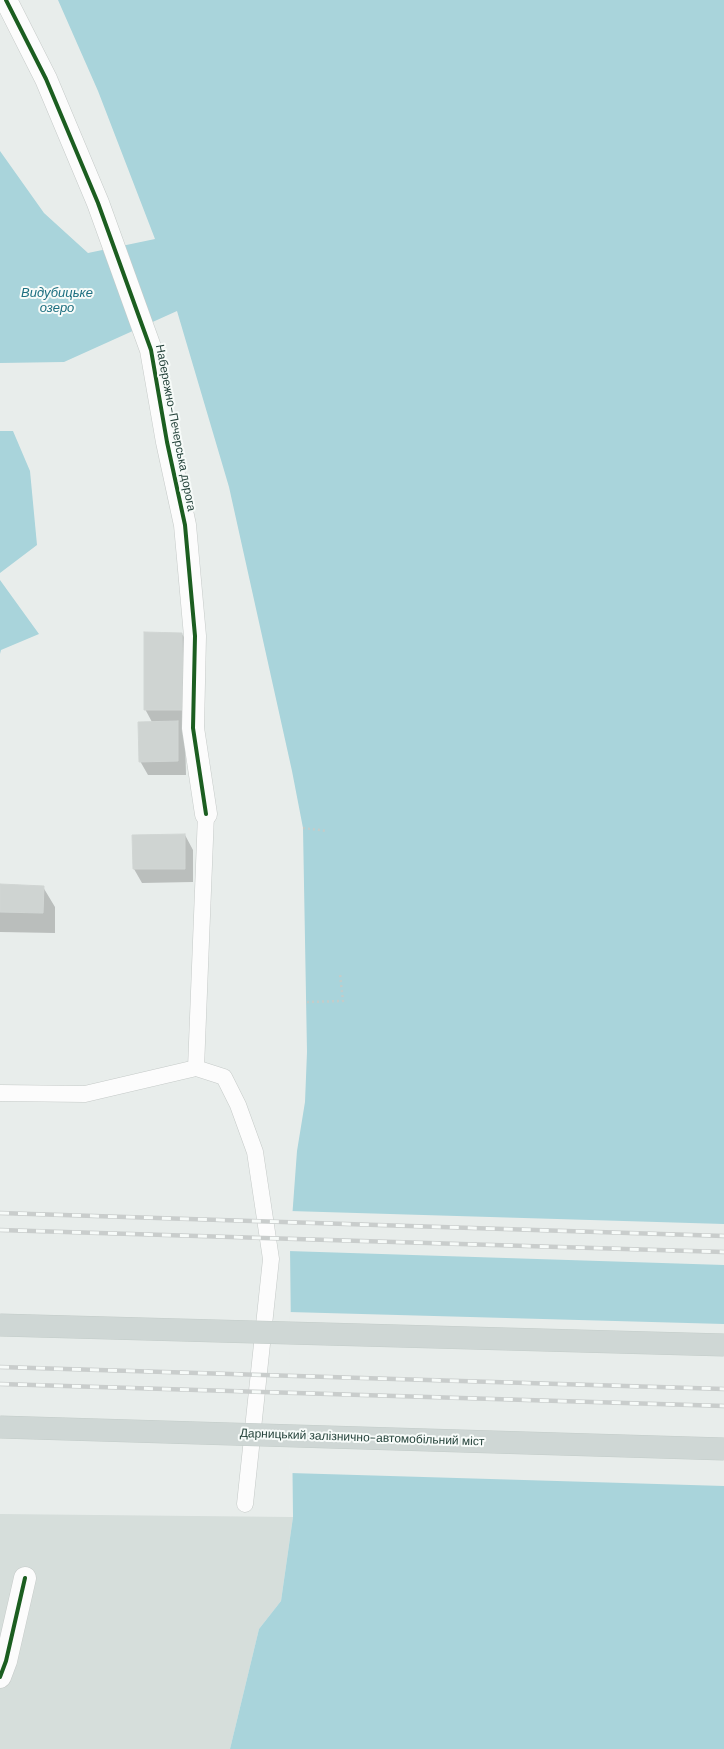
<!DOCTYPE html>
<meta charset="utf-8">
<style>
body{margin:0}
canvas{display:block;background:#e8edeb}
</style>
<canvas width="724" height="1749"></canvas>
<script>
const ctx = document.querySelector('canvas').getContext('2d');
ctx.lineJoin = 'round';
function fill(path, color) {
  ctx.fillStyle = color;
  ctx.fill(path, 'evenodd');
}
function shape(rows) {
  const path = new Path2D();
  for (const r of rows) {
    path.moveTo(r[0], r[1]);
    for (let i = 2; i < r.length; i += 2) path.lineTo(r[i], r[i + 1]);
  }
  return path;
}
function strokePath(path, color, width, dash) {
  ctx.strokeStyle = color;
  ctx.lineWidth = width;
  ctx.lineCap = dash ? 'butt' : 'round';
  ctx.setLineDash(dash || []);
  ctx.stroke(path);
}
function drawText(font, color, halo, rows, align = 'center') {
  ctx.font = font + ' "DM Sans",sans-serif';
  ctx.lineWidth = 4;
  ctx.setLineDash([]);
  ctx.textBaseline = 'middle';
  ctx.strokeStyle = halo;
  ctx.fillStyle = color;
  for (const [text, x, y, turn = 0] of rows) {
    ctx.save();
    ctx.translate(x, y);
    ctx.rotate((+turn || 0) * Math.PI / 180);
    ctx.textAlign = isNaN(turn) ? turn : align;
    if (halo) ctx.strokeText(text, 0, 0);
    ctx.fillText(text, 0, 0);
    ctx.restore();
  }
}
const built = shape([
 [0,1514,293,1517,281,1601,259,1629,230,1749,0,1749]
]);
const water = shape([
 [58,0,724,0,724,1749,230,1749,259,1629,281,1601,293,1517,290,1246,297,1151,305,1102,307,1052,303,828,292,771,229,487,177,311,64,362,0,363,0,151,44,213,88,253,155,239,98,91],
 [0,431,13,431,30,471,37,545,0,573],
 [0,580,39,634,1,650,0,654]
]);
const pier = shape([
 [290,1211,724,1224,724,1265,288,1251],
 [289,1312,724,1324,724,1486,290,1473]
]);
const shadow = shape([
 [182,634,194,654,194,730,182,730,185,736,186,775,148,775,140,761,152,722,145,709],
 [185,835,193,850,193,882,142,883,134,869],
 [0,885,43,887,55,907,55,933,0,932]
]);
const building = shape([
 [144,632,182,633,183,710,144,710,144,632],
 [178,721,178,761,139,762,138,722,178,721],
 [185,834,185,869,133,869,132,835,185,834],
 [0,884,44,886,43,913,0,912,0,884]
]);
const path = shape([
 [303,828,327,831],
 [307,1002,343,1001,340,974]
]);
const lane = shape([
 [206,814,196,1068,224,1077,238,1105,255,1152,271,1259,245,1504],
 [0,1093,85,1094,196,1068]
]);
const street = shape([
 [6,0,46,79,98,203,151,350,167,442,185,525,195,636,193,728,206,814],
 [0,1677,6,1661,25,1578]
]);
const rail = shape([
 [0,1213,724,1236],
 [0,1230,724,1252],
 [0,1367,724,1389],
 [0,1384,724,1406]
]);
const primaryBridge = shape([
 [0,1325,724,1345],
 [0,1427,724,1449]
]);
const cycleway = shape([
 [6,0,46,79,98,203,151,350,167,442,185,525,195,636,193,728,206,814],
 [0,1677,6,1661,25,1578]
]);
const streetNames = [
 ["Набережно-Печерська дорога",175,428,79],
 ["Дарницький залізнично-автомобільний міст",362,1438,2]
];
const waterNames = [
 ["Видубицьке",57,294],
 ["озеро",57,309]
];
fill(built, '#d6dedb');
fill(water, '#a9d4db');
fill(pier, '#e8edeb');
fill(shadow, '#0003');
fill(building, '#cfd4d2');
strokePath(building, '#d1d6d4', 1);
strokePath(lane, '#c5cac8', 17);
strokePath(street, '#c5cac8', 23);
strokePath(path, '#c3ccca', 2.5, [2, 3]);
strokePath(lane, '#fcfcfc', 16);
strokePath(street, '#fcfcfc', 22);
strokePath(rail, '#c9cdcc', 4.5);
strokePath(rail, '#f7fbf9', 3, [9]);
strokePath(primaryBridge, '#c3ccc9', 23, []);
strokePath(primaryBridge, '#cfd7d5', 22);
strokePath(cycleway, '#1b5e20', 4);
drawText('12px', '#24423a', '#f7fbf9', streetNames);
drawText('italic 13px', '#1c6f80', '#f7fbf9', waterNames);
</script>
